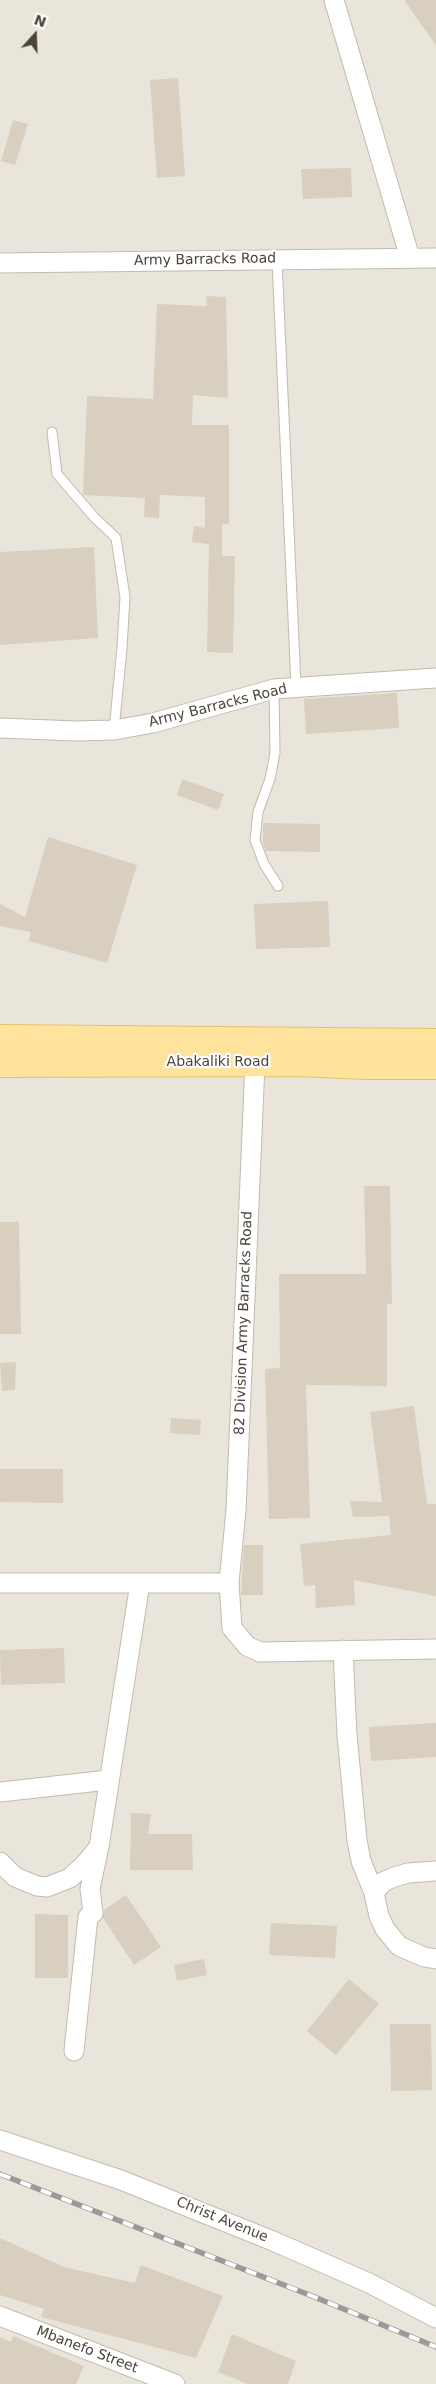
<!DOCTYPE html>
<style>
body{margin:0}
#map{position:relative;width:436px;height:2384px;overflow:hidden;background:#f6f3ec;font-family:"DejaVu Sans",sans-serif}
canvas{display:block}
.north{position:absolute;left:10px;top:10px;width:50px;height:50px;-webkit-text-stroke:4px #fff;paint-order:stroke;rotate:20deg;font-size:14px;font-weight:700;line-height:20px;text-align:center;color:#4b4439}
.north::after{content:'';display:block;margin:auto;width:18px;height:22px;background:#4b4439;clip-path:polygon(50% 0,100% 100%,50% 72%,0 100%)}
</style>
<div id="map">
<canvas width="436" height="2384"></canvas>
<div class="north">N</div>
</div>
<script>
const ctx = document.querySelector('canvas').getContext('2d');
ctx.lineJoin = 'round';
function fill(path, color) {
  ctx.fillStyle = color;
  ctx.fill(path, 'evenodd');
}
function shape(rows) {
  const path = new Path2D();
  for (const r of rows) {
    path.moveTo(r[0], r[1]);
    for (let i = 2; i < r.length; i += 2) path.lineTo(r[i], r[i + 1]);
  }
  return path;
}
function strokePath(path, color, width, dash) {
  ctx.strokeStyle = color;
  ctx.lineWidth = width;
  ctx.lineCap = dash ? 'butt' : 'round';
  ctx.setLineDash(dash || []);
  ctx.stroke(path);
}
function drawText(font, color, halo, rows, align = 'center') {
  ctx.font = font + ' "DejaVu Sans",sans-serif';
  ctx.lineWidth = 4.5;
  ctx.setLineDash([]);
  ctx.textBaseline = 'middle';
  ctx.strokeStyle = halo;
  ctx.fillStyle = color;
  for (const [text, x, y, turn = 0] of rows) {
    ctx.save();
    ctx.translate(x, y);
    ctx.rotate((+turn || 0) * Math.PI / 180);
    ctx.textAlign = isNaN(turn) ? turn : align;
    if (halo) ctx.strokeText(text, 0, 0);
    ctx.fillText(text, 0, 0);
    ctx.restore();
  }
}
const residential = shape([
 [0,0,436,0,436,2384,0,2384]
]);
const building = shape([
 [404,0,436,0,436,45],
 [178,78,185,176,157,178,150,80],
 [13,120,28,124,15,165,1,161],
 [351,168,352,197,303,199,301,169],
 [206,296,226,297,228,398,193,395,192,425,229,425,229,524,222,524,222,556,235,556,233,653,207,652,209,544,192,542,194,526,205,528,205,497,160,495,159,518,144,517,145,498,83,495,87,396,153,399,157,304,207,306],
 [94,547,98,638,0,645,0,552],
 [397,693,399,728,306,734,304,699],
 [182,779,224,794,218,810,177,795],
 [263,823,320,824,320,852,266,851,263,843],
 [48,837,137,865,107,963,29,941,31,932,0,926,0,904,25,917],
 [328,901,330,947,256,949,254,904],
 [364,1186,390,1186,392,1304,387,1304,387,1386,306,1385,310,1518,269,1519,265,1369,280,1368,279,1274,366,1274],
 [0,1222,19,1222,21,1334,0,1334],
 [16,1362,15,1390,2,1391,0,1363],
 [414,1406,427,1504,436,1504,436,1596,354,1580,355,1605,316,1608,315,1585,304,1586,300,1544,391,1535,389,1516,353,1517,350,1501,382,1502,370,1412],
 [171,1418,201,1420,200,1435,170,1433],
 [0,1469,63,1469,63,1503,0,1502],
 [244,1545,263,1545,263,1595,241,1595],
 [64,1648,65,1683,1,1685,0,1650],
 [436,1723,436,1757,371,1761,369,1727],
 [131,1813,151,1814,148,1834,192,1834,193,1870,130,1870],
 [126,1895,161,1947,134,1965,103,1918,104,1910],
 [35,1914,68,1915,68,1978,35,1978],
 [271,1923,337,1926,335,1958,269,1955],
 [204,1959,207,1975,177,1981,174,1965],
 [349,1979,379,2004,336,2055,307,2031],
 [390,2024,431,2024,432,2090,391,2091],
 [0,2238,64,2267,135,2283,141,2265,223,2296,196,2358,41,2317,44,2309,0,2295],
 [232,2334,296,2361,288,2384,248,2384,218,2372],
 [13,2336,84,2366,76,2384,0,2384,0,2337,11,2342]
]);
const service = shape([
 [277,260,296,686],
 [52,432,57,474,94,517,116,538,125,597,122,648,114,730],
 [274,689,275,753,270,779,258,812,255,840,264,864,278,886]
]);
const minor = shape([
 [334,0,410,258],
 [0,263,436,258],
 [0,728,76,731,114,730,153,723,274,689,436,678],
 [255,1063,236,1510,229,1583,232,1628,247,1646,260,1652,436,1649],
 [0,1583,229,1583],
 [343,1650,347,1735,357,1840,361,1861,374,1893,379,1916,385,1929,399,1946,424,1957,436,1959],
 [0,1792,108,1780],
 [0,1862,15,1877,37,1886,47,1887,70,1878,85,1864,99,1847,140,1583],
 [374,1893,383,1882,394,1877,408,1873,436,1871],
 [74,2051,88,1917,93,1913,90,1889,98,1851],
 [0,2140,121,2180,273,2241,369,2283,436,2318],
 [0,2316,175,2384]
]);
const primary = shape([
 [0,1039,436,1043],
 [0,1063,298,1062,368,1065,436,1065]
]);
const rail = shape([
 [0,2174,312,2296,436,2347]
]);
const streetNames = [
 ["Army Barracks Road",205,260,-1],
 ["Army Barracks Road",218,706,-14],
 ["Abakaliki Road",218,1062],
 ["82 Division Army Barracks Road",244,1323,-88],
 ["Christ Avenue",222,2220,22],
 ["Mbanefo Street",87,2350,21]
];
fill(residential, '#eae5da');
fill(building, '#d8cfc1');
strokePath(service, '#c2bbae', 11);
strokePath(minor, '#c2bbae', 21);
strokePath(primary, '#e6c16a', 30);
strokePath(service, '#fff', 9);
strokePath(minor, '#fff', 19);
strokePath(primary, '#ffe39c', 28);
strokePath(rail, '#9a9a9a', 5.5);
strokePath(rail, '#fff', 4, [11]);
drawText('14px', '#4b4439', '#fff', streetNames);
</script>
